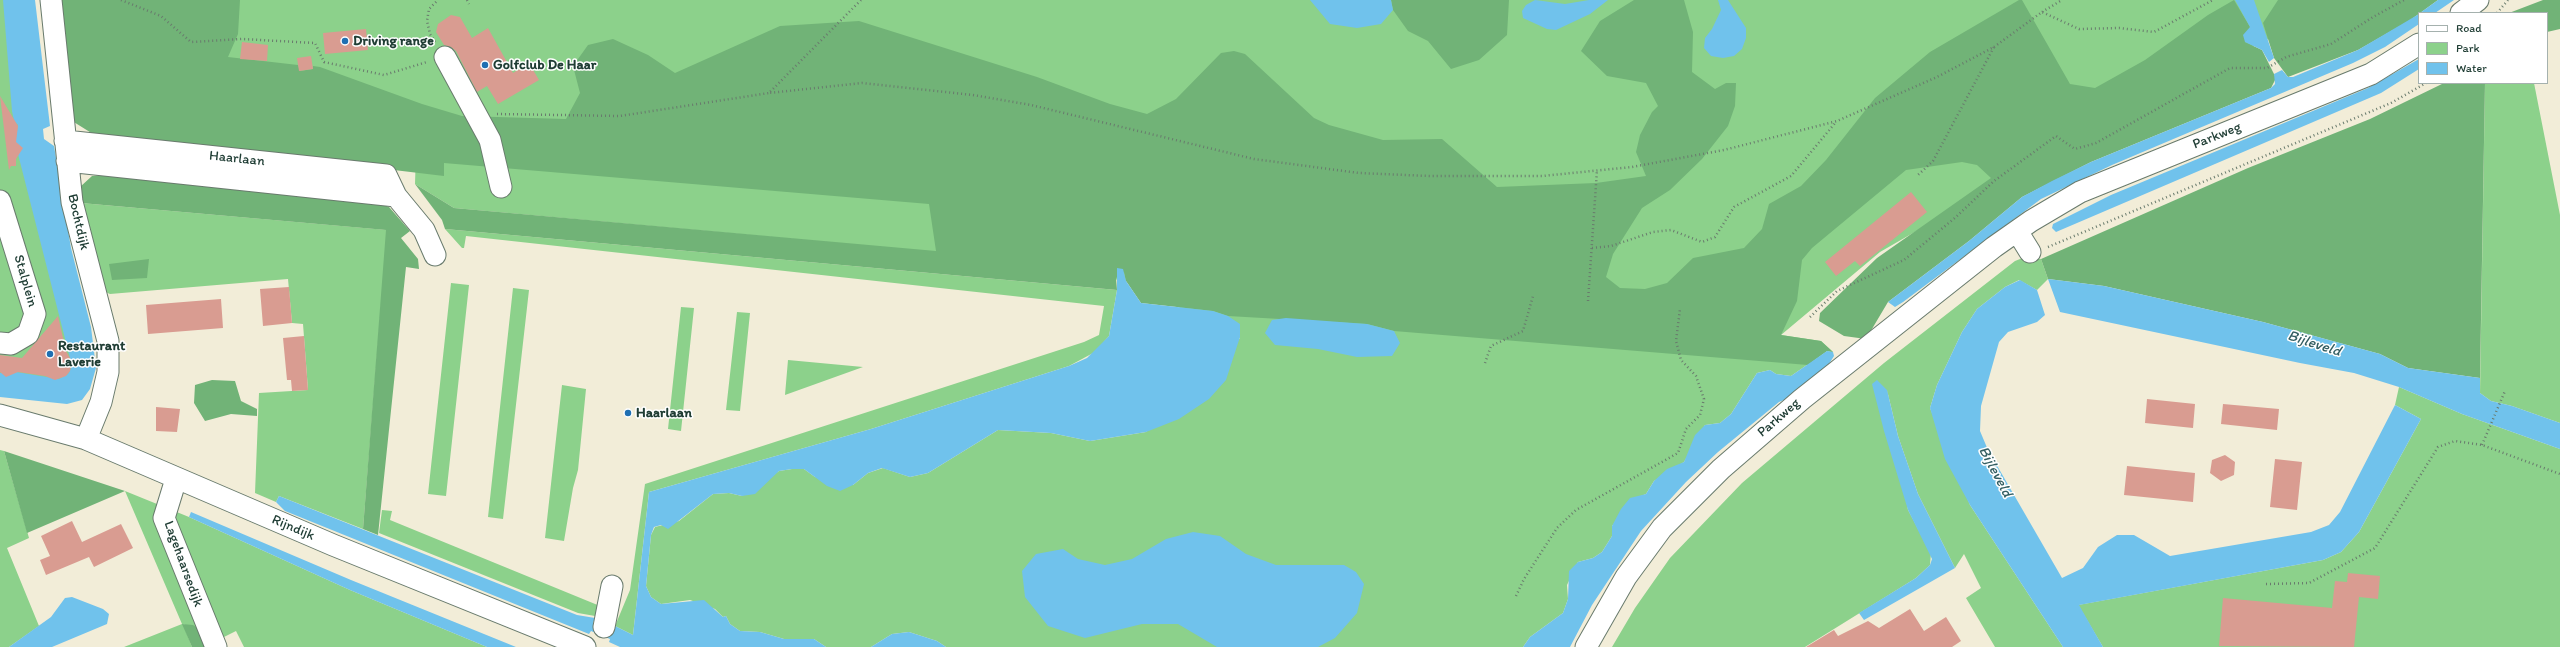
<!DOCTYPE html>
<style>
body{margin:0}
#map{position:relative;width:2560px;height:647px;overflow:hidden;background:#f2edd8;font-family:Itim,sans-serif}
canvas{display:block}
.legend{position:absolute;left:2418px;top:12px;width:130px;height:72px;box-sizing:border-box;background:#fff;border:1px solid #a5b1ae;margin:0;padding:5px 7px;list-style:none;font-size:12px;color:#1f3d34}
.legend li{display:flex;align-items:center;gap:8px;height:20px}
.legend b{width:20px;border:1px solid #a5b1ae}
</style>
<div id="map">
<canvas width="2560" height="647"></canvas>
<ul class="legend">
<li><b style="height:5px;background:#fff"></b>Road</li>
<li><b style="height:11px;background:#8cd18b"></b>Park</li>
<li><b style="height:11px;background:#70c2ec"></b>Water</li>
</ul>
</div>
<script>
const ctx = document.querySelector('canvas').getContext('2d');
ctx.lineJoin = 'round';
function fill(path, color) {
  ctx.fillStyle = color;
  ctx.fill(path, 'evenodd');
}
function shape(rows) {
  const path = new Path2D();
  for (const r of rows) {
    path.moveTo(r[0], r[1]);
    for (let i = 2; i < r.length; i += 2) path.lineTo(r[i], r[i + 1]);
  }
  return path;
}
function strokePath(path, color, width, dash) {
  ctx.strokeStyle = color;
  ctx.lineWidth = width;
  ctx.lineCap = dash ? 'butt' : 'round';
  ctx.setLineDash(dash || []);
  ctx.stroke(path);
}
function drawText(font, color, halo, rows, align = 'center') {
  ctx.font = font + ' Itim,sans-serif';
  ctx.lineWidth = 3;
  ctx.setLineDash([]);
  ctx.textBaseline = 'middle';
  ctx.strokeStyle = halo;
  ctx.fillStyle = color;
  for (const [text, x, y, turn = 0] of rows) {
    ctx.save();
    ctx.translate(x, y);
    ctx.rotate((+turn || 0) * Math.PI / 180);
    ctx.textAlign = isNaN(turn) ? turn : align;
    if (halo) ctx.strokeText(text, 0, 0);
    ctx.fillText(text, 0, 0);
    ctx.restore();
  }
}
const green = shape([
 [0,0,22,0,32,118,84,352,76,391,0,382],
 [65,0,2352,0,2348,4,2191,73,1880,252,1781,335,1821,341,1833,352,1827,351,1791,376,1776,374,1770,370,1757,373,1731,414,1720,423,1705,425,1684,462,1654,481,1646,494,1636,498,1612,526,1612,536,1602,552,1593,558,1578,562,1567,585,1568,599,1563,613,1530,637,1523,647,946,647,937,641,909,632,892,634,871,647,826,647,814,639,784,639,760,632,740,631,730,624,726,616,723,617,715,609,690,600,661,604,651,597,646,586,651,535,655,527,679,521,713,494,729,493,742,496,779,471,792,469,804,469,815,477,853,485,868,473,883,468,910,477,928,473,998,430,1051,433,1090,441,1146,432,1240,338,1126,281,936,252,454,208,415,184,416,151],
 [2485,83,2534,83,2560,215,2560,423,2512,406,2491,401,2480,393],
 [81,203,387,230,363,529,279,496,276,502,255,493,259,393,308,390,303,324,292,323,288,279,110,294,103,291],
 [445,229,1117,290,1109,336,1095,352,1069,366,871,429,649,492,633,635,615,626,630,590,645,484,1084,342,1099,335,1104,306,466,236,464,248,462,248],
 [2025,257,2041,259,2048,279,2037,290,2019,280,2005,287,1977,309,1962,332,1937,385,1930,408,1970,505,2063,647,1995,647,1966,598,1981,588,1964,554,1955,568,1918,494,1898,436,1887,390,1908,510,1931,553,1930,565,1916,578,1805,647,1612,647,1635,608,1670,558,1742,483,1884,363,2015,261],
 [451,283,469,285,446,496,428,494],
 [513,288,529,290,503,519,488,517],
 [681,307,694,308,681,431,668,429],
 [737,312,750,313,740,411,726,410],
 [788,360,863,367,785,395],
 [562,385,586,389,578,470,573,488,564,541,545,538],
 [2399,387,2462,414,2560,449,2560,647,2103,647,2078,605,2323,560,2341,552,2359,532,2421,419,2395,405],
 [0,450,4,451,29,538,7,548,39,626,9,647,0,647],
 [125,491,189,517,350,590,487,647,244,647,236,631,220,639,183,624,192,647,124,647,182,624],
 [382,510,392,511,390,520,600,606,595,616,578,613,379,533]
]);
const forest = shape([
 [58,0,240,0,238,34,228,57,298,65,300,71,313,69,313,66,320,67,422,104,462,116,566,119,580,93,573,66,588,45,613,39,648,55,675,73,780,26,859,21,1037,77,1110,104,1147,114,1176,99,1221,53,1234,51,1245,54,1314,118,1329,125,1383,140,1442,139,1497,187,1596,183,1646,176,1636,152,1640,135,1652,112,1658,106,1646,83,1607,76,1581,51,1600,21,1634,0,1684,0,1693,32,1692,72,1715,89,1726,83,1736,83,1735,106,1728,126,1702,159,1670,190,1642,208,1613,254,1606,277,1620,288,1645,289,1667,283,1693,258,1744,248,1762,229,1769,204,1801,186,1826,160,1875,98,1930,52,2019,0,2022,0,2070,84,2095,88,2145,60,2208,15,2234,0,2250,27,2245,42,2262,50,2276,78,2271,88,2091,162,2022,197,1969,241,1888,302,1866,339,1844,336,1819,321,1820,313,1877,258,1991,178,1977,165,1962,162,1906,170,1812,248,1802,260,1797,301,1781,335,1821,341,1833,352,1827,351,1808,365,1394,331,1367,324,1228,316,1213,311,1141,303,1126,281,1124,272,1116,278,1117,290,445,229,442,220,415,184,454,208,936,251,929,204,444,163,444,176,93,134,69,119],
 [1391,0,1509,0,1507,35,1479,60,1451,69,1428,41,1408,31,1393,10],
 [2278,0,2438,0,2409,21,2358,50,2288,77,2274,58,2263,23],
 [2543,0,2560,0,2560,29,2547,32,2547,13,2509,13],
 [2444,83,2485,83,2480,378,2408,368,2380,354,2263,322,2104,286,2048,279,2041,259,2248,168,2370,119],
 [106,175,384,205,389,207,410,231,401,238,418,259,419,269,406,267,378,535,363,529,386,230,81,203,80,187,92,176],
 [149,259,147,278,112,280,109,264],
 [212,380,235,381,241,401,257,409,257,416,231,414,205,421,194,403,195,385],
 [4,451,125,491,27,533],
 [182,624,193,625,202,631,210,647,192,647]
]);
const water = shape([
 [3,0,35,0,50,126,43,129,44,139,54,146,71,248,91,327,96,368,90,389,82,400,67,404,0,397,0,373,10,371,59,379,68,374,72,366,18,154,22,149,15,143,18,125,14,121,12,111],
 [1310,0,1391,0,1393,10,1381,24,1357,28,1330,24],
 [1535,0,1565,4,1589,0,1608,0,1590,14,1556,30,1547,29,1523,18,1522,11,1526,5],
 [1718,0,1728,0,1746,28,1746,38,1742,49,1734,56,1723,58,1711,56,1704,48,1705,38,1712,29,1721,10],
 [2235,0,2254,0,2274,58,2269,62,2262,50,2245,42,2243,35,2250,27],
 [2438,0,2454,0,2435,13,2420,13],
 [2419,14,2419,24,2385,47,2353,63,2112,165,2041,199,1903,302,1895,307,1888,302,1969,241,2022,197,2052,181,2091,162,2271,88,2275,84,2274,74,2282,70,2288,77,2293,77,2358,50],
 [2419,59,2419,69,2381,93,2056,232,2052,228,2053,224,2111,195,2368,88],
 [1117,268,1123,269,1126,281,1141,303,1213,311,1228,316,1240,324,1240,337,1226,380,1209,399,1179,419,1146,432,1090,441,1051,433,998,430,928,473,910,477,882,468,868,473,853,485,840,491,827,486,804,469,792,469,779,471,755,494,742,496,729,493,713,494,668,529,661,525,654,527,651,535,646,586,651,597,661,604,704,600,723,617,726,616,730,624,740,631,760,632,784,639,814,639,826,647,620,647,609,642,610,639,591,631,589,634,285,511,276,502,279,496,577,615,595,618,593,623,613,631,615,626,633,635,649,492,871,429,1069,366,1087,358,1109,336,1117,290],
 [2048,279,2104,286,2263,322,2380,354,2408,368,2480,378,2480,393,2491,401,2512,406,2560,423,2560,449,2462,414,2399,387,2354,373,2300,363,2060,312],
 [2020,280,2037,290,2045,315,2037,322,2008,332,1999,342,1981,406,1980,431,1988,450,2062,578,2083,568,2098,547,2117,535,2134,535,2170,556,2311,532,2329,525,2340,512,2395,405,2421,419,2359,532,2341,552,2323,560,2079,605,2103,647,2063,647,1970,505,1945,459,1930,408,1937,385,1962,332,1977,309,2005,287],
 [1286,318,1367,324,1394,331,1400,343,1392,356,1357,357,1318,349,1275,345,1265,333,1272,320],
 [1827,351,1833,352,1834,356,1827,367,1784,400,1779,402,1718,452,1686,482,1641,531,1592,605,1570,647,1523,647,1530,637,1563,613,1568,599,1569,571,1578,562,1593,558,1602,552,1612,536,1612,526,1621,509,1630,498,1646,494,1654,481,1667,469,1684,462,1695,435,1705,425,1720,423,1731,414,1757,373,1770,370,1776,374,1791,376],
 [1877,380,1887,390,1898,436,1918,494,1955,568,1864,620,1859,613,1916,578,1930,565,1932,559,1908,510,1884,431,1872,384],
 [191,512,351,580,516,647,487,647,350,590,189,517],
 [1193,532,1220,536,1246,554,1276,565,1344,565,1356,572,1364,584,1357,613,1335,638,1318,647,1217,647,1178,624,1142,624,1085,638,1048,626,1025,597,1022,571,1036,554,1063,549,1078,559,1105,565,1132,559,1166,539],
 [72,597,103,609,109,614,107,624,52,647,9,647,51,617,65,598],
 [909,632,937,641,946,647,871,647,892,634]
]);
const building = shape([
 [451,15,460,17,472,38,488,28,513,73,529,63,539,80,498,104,487,86,477,92,456,51,451,47,444,45,436,32,438,24],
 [366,29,368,50,325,54,323,33],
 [242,42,268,45,267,61,240,59],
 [311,56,313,69,299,71,297,58],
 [0,96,18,126,16,142,23,148,16,159,16,166,11,166,9,170],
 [1911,192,1927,212,1860,266,1855,261,1836,276,1825,262],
 [289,287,292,323,263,326,260,289],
 [221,299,223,328,148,334,146,305],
 [58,316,66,351,72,362,70,371,66,376,55,380,45,376,18,372,6,377,0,372,0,355,22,358],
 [304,336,308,390,292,391,291,380,287,380,283,338],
 [2147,399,2195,404,2193,428,2145,423],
 [2223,404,2279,409,2277,430,2221,424],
 [156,407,180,409,177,432,156,431],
 [2225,455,2235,462,2234,475,2221,481,2210,473,2212,460],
 [2275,459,2302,462,2297,510,2270,507],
 [2127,466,2195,473,2193,502,2124,495],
 [72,521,82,542,121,524,133,548,94,567,89,557,46,575,40,560,50,556,41,536],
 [2348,573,2380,576,2378,599,2359,597,2354,647,2219,646,2223,598,2332,608,2335,581,2347,582],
 [1910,609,1924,631,1946,617,1961,641,1952,647,1806,647,1834,630,1838,636,1868,621,1879,628]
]);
const path = shape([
 [121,0,161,16,191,42,242,39,315,43,324,62,384,75,427,62],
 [467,0,469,4],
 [861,0,769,93,862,83,973,95,1031,105,1254,159,1359,173,1429,176,1542,176,1632,167,1724,150,1837,121,1937,77,1994,47,1933,161,1918,175],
 [2042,12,2062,0],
 [2497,13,2508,0],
 [435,42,430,34,427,21,429,9,438,0],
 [1994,47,2042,12,2079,29,2119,28,2154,32,2213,0],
 [497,114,620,116,769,93],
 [2048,247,2391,103,2426,83],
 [1592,248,1611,246,1653,232,1671,230,1702,242,1715,237,1734,207,1791,176,1836,122],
 [1588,301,1597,170],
 [1810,317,1837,291,1904,260,1956,217,1994,181,2056,136,2075,149,2096,143,2230,68,2267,68,2286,57,2331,44,2373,17,2404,0],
 [1485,363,1491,346,1523,331,1533,296],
 [2482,445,2505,391],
 [2266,584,2309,583,2375,548,2438,447,2455,441,2482,445,2560,474],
 [1516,596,1524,579,1557,528,1576,510,1678,453,1686,429,1700,415,1704,399,1696,376,1681,360,1676,341,1680,309]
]);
const minor = shape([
 [51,0,72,202,108,341,108,372,101,402,86,439],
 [2461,13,2478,0],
 [445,57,490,140,501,187],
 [65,141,386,175,396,196,424,230,435,255],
 [67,161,396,196],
 [0,201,35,314,28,334,11,344,0,343],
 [2017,231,2030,252],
 [0,415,86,439,333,545,585,647],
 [176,479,164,518,216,647],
 [604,627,612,586],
 [1586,647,1626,577,1662,528,1721,469,1802,399,1994,247,2031,221,2080,192,2371,74,2419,44]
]);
const markers = [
 [345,41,4,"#1f6fb2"],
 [485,65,4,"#1f6fb2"],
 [50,354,4,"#1f6fb2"],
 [628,413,4,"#1f6fb2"]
];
const poiNames = [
 ["Driving range",353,41],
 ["Golfclub De Haar",493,65],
 ["Restaurant",58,346],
 ["Laverie",58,362],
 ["Haarlaan",636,413]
];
const streetNames = [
 ["Parkweg",2217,136,-22],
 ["Haarlaan",237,159,6],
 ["Bochtdijk",78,222,77],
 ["Stalplein",25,281,74],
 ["Parkweg",1779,418,-41],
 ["Rijndijk",293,528,23],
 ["Lagehaarsedijk",183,564,70]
];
const waterNames = [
 ["Bijleveld",2314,344,18],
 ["Bijleveld",1995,472,62]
];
fill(green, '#8cd18b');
fill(forest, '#71b377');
fill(water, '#70c2ec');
fill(building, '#d99c91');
strokePath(minor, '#697b6d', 23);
strokePath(path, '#697b6d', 2.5, [1, 3]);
strokePath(minor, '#fff', 21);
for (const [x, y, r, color] of markers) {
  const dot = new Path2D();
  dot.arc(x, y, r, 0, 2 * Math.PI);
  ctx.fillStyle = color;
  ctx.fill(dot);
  strokePath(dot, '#fff', 1.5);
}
drawText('bold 14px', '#1f3d34', '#fff', poiNames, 'left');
drawText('14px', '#1f3d34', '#fff', streetNames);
drawText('italic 15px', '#335e62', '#fff', waterNames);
</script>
